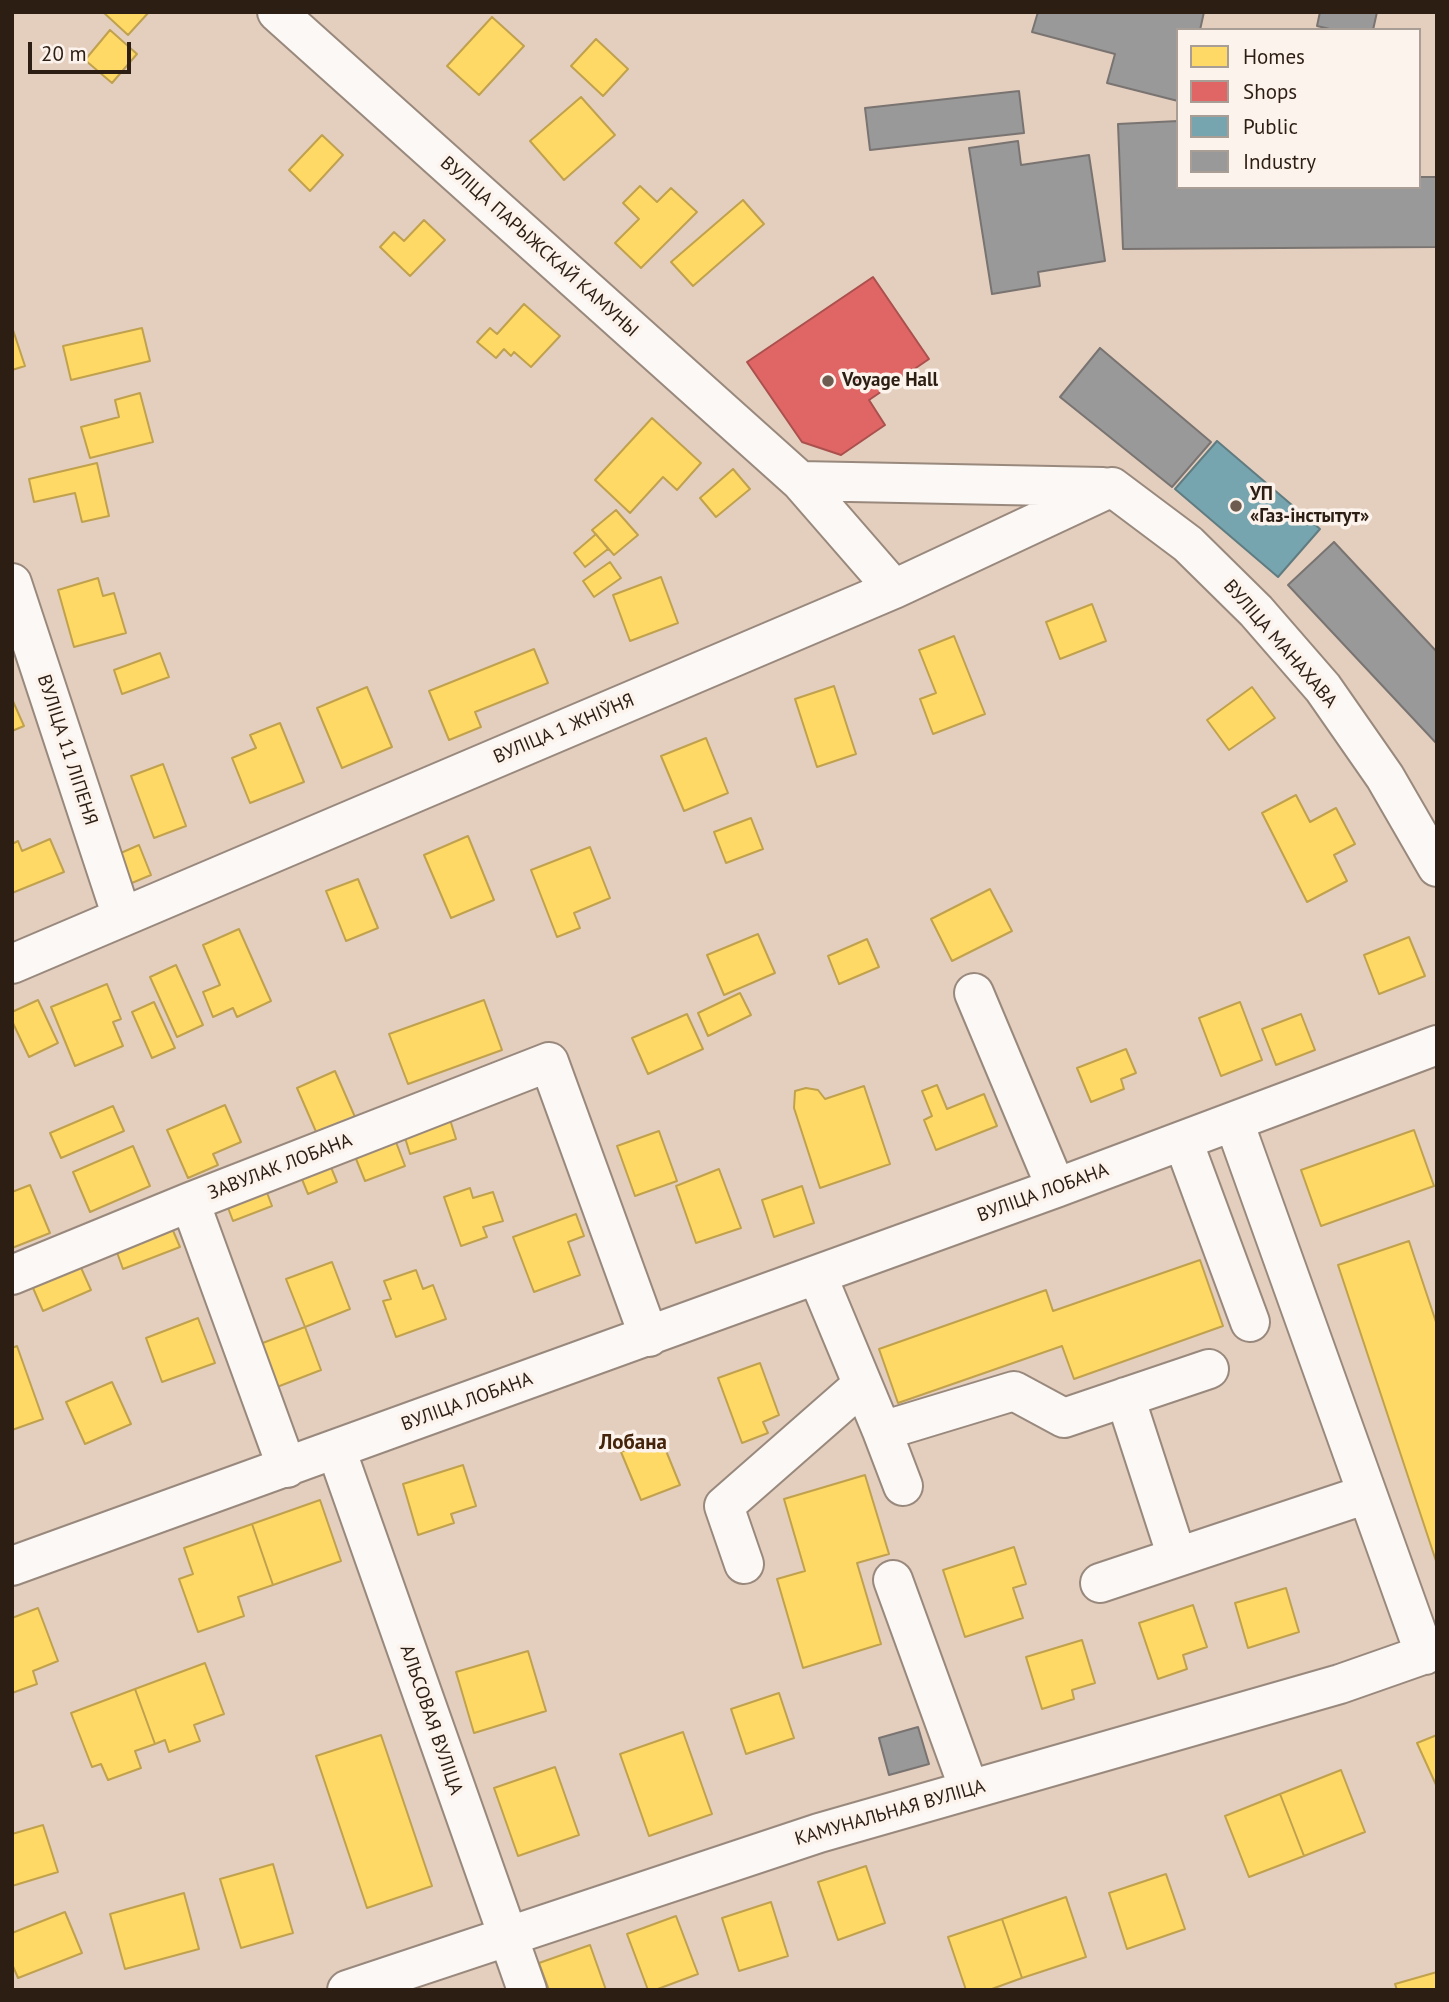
<!DOCTYPE html>
<meta charset="utf-8">
<style>
body{margin:0}
#map{position:relative;width:1449px;height:2002px;overflow:hidden;background:#e4cebe;font-family:"PT Sans",sans-serif}
canvas{display:block}
.frame{position:absolute;inset:0;border:14px solid #2d1e13;pointer-events:none}
.legend{position:absolute;left:1176px;top:28px;width:245px;height:161px;box-sizing:border-box;background:#fcf3ed;border:2px solid #a99e96;margin:0;padding:9px 12px;list-style:none;font-size:21px;color:#2d1e13}
.legend li{display:flex;align-items:center;gap:14px;height:35px}
.legend b{width:35px;border:2px solid #a99e96}
.scale{position:absolute;left:28px;top:42px;width:103px;height:32px;box-sizing:border-box;border:4px solid #2d1e13;border-top:0;padding-left:9px;font-size:21px;line-height:24px;white-space:nowrap;color:#2d1e13;-webkit-text-stroke:5px #fcf3ed;paint-order:stroke}
</style>
<div id="map">
<canvas width="1449" height="2002"></canvas>
<div class="frame"></div>
<ul class="legend">
<li><b style="height:19px;background:#ffd966"></b>Homes</li>
<li><b style="height:19px;background:#e06666"></b>Shops</li>
<li><b style="height:19px;background:#76a5af"></b>Public</li>
<li><b style="height:19px;background:#999"></b>Industry</li>
</ul>
<div class="scale">20 m</div>
</div>
<script>
const ctx = document.querySelector('canvas').getContext('2d');
ctx.lineJoin = 'round';
function fill(path, color) {
  ctx.fillStyle = color;
  ctx.fill(path, 'evenodd');
}
function shape(rows) {
  const path = new Path2D();
  for (const r of rows) {
    path.moveTo(r[0], r[1]);
    for (let i = 2; i < r.length; i += 2) path.lineTo(r[i], r[i + 1]);
  }
  return path;
}
function strokePath(path, color, width, dash) {
  ctx.strokeStyle = color;
  ctx.lineWidth = width;
  ctx.lineCap = dash ? 'butt' : 'round';
  ctx.setLineDash(dash || []);
  ctx.stroke(path);
}
function drawText(font, color, halo, rows, align = 'center') {
  ctx.font = font + ' "PT Sans",sans-serif';
  ctx.lineWidth = 7;
  ctx.setLineDash([]);
  ctx.textBaseline = 'middle';
  ctx.strokeStyle = halo;
  ctx.fillStyle = color;
  for (const [text, x, y, turn = 0] of rows) {
    ctx.save();
    ctx.translate(x, y);
    ctx.rotate((+turn || 0) * Math.PI / 180);
    ctx.textAlign = isNaN(turn) ? turn : align;
    if (halo) ctx.strokeText(text, 0, 0);
    ctx.fillText(text, 0, 0);
    ctx.restore();
  }
}
const homes = shape([
 [103,12,149,12,128,35,103,12],
 [492,17,524,46,479,95,447,66,492,17],
 [110,30,137,54,112,83,85,60,110,30],
 [596,39,628,69,603,96,571,66,596,39],
 [581,97,615,135,564,180,530,141,581,97],
 [322,135,343,155,310,191,289,170,322,135],
 [640,186,657,202,671,188,697,212,641,268,615,243,639,219,623,203,640,186],
 [743,200,764,224,693,286,671,262,743,200],
 [424,220,445,240,410,276,380,247,394,232,404,241,424,220],
 [524,304,560,336,531,367,514,352,511,356,504,349,496,358,477,342,490,328,497,334,524,304],
 [12,327,25,366,12,370,12,327],
 [142,328,150,361,71,380,63,346,142,328],
 [140,393,153,442,90,458,81,427,119,417,115,400,140,393],
 [652,418,701,463,677,490,663,477,630,513,595,480,652,418],
 [97,463,109,516,82,522,75,493,34,502,29,479,97,463],
 [733,469,750,489,716,517,700,498,733,469],
 [616,510,638,535,614,555,592,530,616,510],
 [596,534,608,549,585,567,574,553,596,534],
 [610,562,621,578,594,597,583,581,610,562],
 [661,577,678,623,630,641,613,595,661,577],
 [98,578,103,596,114,593,126,633,74,647,58,590,98,578],
 [1092,604,1106,641,1060,659,1046,622,1092,604],
 [954,636,985,714,933,734,920,699,936,693,919,650,954,636],
 [534,649,548,683,475,712,481,727,449,740,429,691,534,649],
 [160,653,169,677,122,694,114,670,160,653],
 [834,686,856,754,817,767,795,699,834,686],
 [367,687,392,747,342,768,317,708,367,687],
 [1252,687,1275,718,1229,750,1207,720,1252,687],
 [12,699,24,726,12,731,12,699],
 [280,723,304,782,250,803,232,758,256,748,250,735,280,723],
 [706,738,728,793,684,811,661,756,706,738],
 [163,764,186,826,154,838,131,776,163,764],
 [1296,795,1310,822,1336,808,1355,844,1334,855,1347,881,1307,902,1262,813,1296,795],
 [751,818,763,849,726,863,714,832,751,818],
 [468,836,494,900,451,918,424,855,468,836],
 [50,839,64,872,12,893,12,844,18,841,22,851,50,839],
 [139,845,151,875,127,885,114,856,139,845],
 [590,847,610,898,574,913,580,928,557,937,531,870,590,847],
 [358,879,378,928,346,941,326,891,358,879],
 [990,889,1012,931,952,961,931,919,990,889],
 [239,929,271,1001,237,1017,233,1008,213,1017,203,992,220,985,203,945,239,929],
 [758,934,775,973,724,995,707,955,758,934],
 [1409,937,1425,976,1379,994,1364,955,1409,937],
 [867,939,879,967,839,984,828,956,867,939],
 [176,965,203,1025,177,1037,150,977,176,965],
 [107,984,121,1019,113,1022,123,1046,75,1066,51,1007,107,984],
 [740,993,751,1015,708,1036,698,1013,740,993],
 [38,1000,58,1043,29,1057,12,1021,12,1012,38,1000],
 [484,1000,502,1050,408,1084,389,1034,484,1000],
 [154,1002,175,1048,152,1058,132,1012,154,1002],
 [1240,1002,1262,1060,1221,1076,1199,1018,1240,1002],
 [687,1014,703,1049,648,1074,632,1038,687,1014],
 [1301,1014,1315,1050,1276,1065,1262,1029,1301,1014],
 [1126,1049,1136,1073,1121,1079,1124,1089,1091,1102,1077,1068,1126,1049],
 [335,1071,355,1117,317,1134,297,1088,335,1071],
 [937,1085,947,1109,984,1094,997,1126,936,1150,924,1120,932,1116,922,1091,937,1085],
 [864,1086,890,1164,820,1188,794,1108,795,1091,806,1088,818,1090,825,1099,864,1086],
 [225,1105,241,1142,213,1154,218,1165,188,1178,167,1130,225,1105],
 [113,1106,124,1131,61,1158,50,1133,113,1106],
 [448,1113,456,1139,410,1154,402,1128,448,1113],
 [1414,1130,1434,1186,1321,1226,1301,1170,1414,1130],
 [659,1131,677,1181,635,1196,617,1146,659,1131],
 [393,1134,405,1166,365,1181,352,1149,393,1134],
 [133,1146,150,1186,90,1212,73,1172,133,1146],
 [326,1155,337,1182,308,1194,297,1167,326,1155],
 [719,1169,741,1228,696,1243,676,1186,719,1169],
 [263,1182,272,1206,233,1221,224,1197,263,1182],
 [30,1185,50,1233,12,1248,12,1192,30,1185],
 [802,1186,814,1223,774,1237,762,1200,802,1186],
 [470,1188,473,1198,493,1192,503,1221,483,1227,487,1237,461,1246,444,1197,470,1188],
 [576,1214,584,1236,568,1242,580,1275,534,1292,513,1237,576,1214],
 [171,1226,180,1247,123,1269,115,1247,171,1226],
 [1409,1241,1437,1325,1437,1564,1338,1265,1409,1241],
 [1200,1260,1223,1326,1074,1379,1062,1346,898,1403,879,1349,1046,1290,1053,1311,1200,1260],
 [78,1261,91,1290,43,1311,30,1281,78,1261],
 [332,1262,350,1309,305,1327,286,1279,332,1262],
 [416,1270,423,1289,433,1285,446,1319,396,1337,383,1301,391,1299,384,1281,416,1270],
 [198,1318,215,1363,162,1382,146,1338,198,1318],
 [305,1327,321,1370,277,1387,260,1344,305,1327],
 [17,1346,43,1419,12,1430,12,1348,17,1346],
 [760,1363,779,1415,763,1422,768,1433,742,1443,718,1378,760,1363],
 [112,1382,131,1424,85,1444,66,1402,112,1382],
 [660,1436,680,1485,641,1500,621,1452,660,1436],
 [463,1465,476,1506,451,1514,454,1523,418,1535,403,1484,463,1465],
 [865,1475,889,1554,857,1563,881,1644,803,1668,777,1579,805,1571,784,1499,865,1475],
 [320,1500,341,1561,273,1585,252,1524,320,1500],
 [252,1524,273,1585,238,1597,244,1616,198,1632,179,1579,193,1574,184,1548,252,1524],
 [1014,1547,1026,1584,1013,1588,1023,1618,965,1637,943,1570,1014,1547],
 [1286,1588,1299,1632,1248,1648,1235,1603,1286,1588],
 [1193,1605,1207,1647,1183,1655,1187,1669,1158,1679,1139,1623,1193,1605],
 [38,1608,58,1661,33,1671,37,1684,12,1693,12,1618,38,1608],
 [1082,1640,1095,1683,1072,1690,1074,1699,1042,1709,1026,1657,1082,1640],
 [528,1651,546,1711,474,1733,456,1672,528,1651],
 [205,1663,224,1714,194,1725,200,1741,169,1752,165,1740,155,1744,135,1689,205,1663],
 [135,1689,155,1744,135,1751,141,1768,108,1780,101,1764,92,1767,71,1713,135,1689],
 [779,1693,794,1738,746,1754,731,1709,779,1693],
 [683,1732,712,1814,649,1836,620,1754,683,1732],
 [381,1735,432,1886,367,1908,316,1756,381,1735],
 [1437,1735,1437,1787,1417,1743,1437,1735],
 [555,1767,579,1835,518,1856,494,1788,555,1767],
 [1341,1770,1365,1832,1304,1856,1280,1794,1341,1770],
 [1280,1794,1304,1856,1249,1877,1225,1816,1280,1794],
 [43,1825,58,1872,12,1886,12,1834,43,1825],
 [273,1864,293,1933,241,1948,220,1879,273,1864],
 [866,1866,885,1923,838,1940,818,1882,866,1866],
 [1166,1874,1185,1929,1127,1949,1109,1893,1166,1874],
 [184,1893,199,1949,125,1969,110,1914,184,1893],
 [1066,1897,1086,1957,1022,1978,1002,1919,1066,1897],
 [771,1902,788,1956,739,1971,722,1918,771,1902],
 [65,1912,82,1953,18,1978,12,1964,12,1933,65,1912],
 [676,1916,698,1974,655,1990,648,1990,627,1934,676,1916],
 [1002,1919,1022,1978,989,1990,966,1990,948,1937,1002,1919],
 [590,1945,606,1990,549,1990,539,1963,590,1945],
 [1437,1972,1437,1990,1397,1990,1395,1984,1437,1972]
]);
const shops = shape([
 [873,277,929,359,869,400,885,425,841,455,802,442,747,362,873,277]
]);
const public = shape([
 [1217,441,1320,529,1278,577,1175,489,1217,441]
]);
const industry = shape([
 [1038,12,1204,12,1200,30,1178,30,1178,101,1107,83,1115,54,1032,32,1038,12],
 [1320,12,1377,12,1373,30,1334,30,1317,26,1320,12],
 [1019,91,1024,133,870,150,865,108,1019,91],
 [1178,121,1178,187,1419,187,1419,177,1437,177,1437,247,1123,249,1118,124,1178,121],
 [1018,141,1021,165,1089,155,1105,261,1038,272,1040,286,992,294,969,148,1018,141],
 [1100,348,1211,442,1172,487,1060,397,1100,348],
 [1334,542,1437,652,1437,744,1288,585,1334,542],
 [918,1727,929,1764,889,1775,879,1738,918,1727]
]);
const minor = shape([
 [277,12,800,481,894,589],
 [800,481,1103,487],
 [1112,487,1188,544,1256,611,1323,688,1385,777,1437,867],
 [12,583,122,917],
 [12,964,894,589,1112,487],
 [974,993,1056,1188],
 [1234,1122,1425,1655],
 [1183,1141,1250,1322],
 [190,1202,287,1468],
 [12,1275,190,1202,549,1062,649,1337],
 [817,1275,882,1431,1014,1391,1064,1418,1209,1369],
 [1125,1397,1177,1557],
 [882,1431,903,1486],
 [336,1449,527,1990],
 [744,1564,724,1506,862,1385],
 [12,1566,1056,1188,1437,1045],
 [893,1580,969,1789],
 [1100,1583,1367,1494],
 [347,1990,819,1833,1340,1684,1437,1650]
]);
const markers = [
 [828,381,7,"#6d5c4f"],
 [1236,506,7,"#6d5c4f"]
];
const streetNames = [
 ["ВУЛІЦА ПАРЫЖСКАЙ КАМУНЫ",539,247,42],
 ["ВУЛІЦА МАНАХАВА",1280,644,49],
 ["ВУЛІЦА 1 ЖНІЎНЯ",564,729,-23],
 ["ВУЛІЦА 11 ЛІПЕНЯ",67,750,72],
 ["ЗАВУЛАК ЛОБАНА",280,1167,-21],
 ["ВУЛІЦА ЛОБАНА",1043,1193,-20],
 ["ВУЛІЦА ЛОБАНА",467,1402,-20],
 ["АЛЬСОВАЯ ВУЛІЦА",431,1720,71],
 ["КАМУНАЛЬНАЯ ВУЛІЦА",890,1813,-16]
];
const poiNames = [
 ["Voyage Hall",842,381],
 ["УП",1250,495],
 ["«Газ-інстытут»",1250,517]
];
const neighbourhoodNames = [
 ["Лобана",633,1443]
];
fill(homes, '#ffd966');
strokePath(homes, '#c0a14d', 2);
fill(shops, '#e06666');
strokePath(shops, '#aa504d', 2);
fill(public, '#76a5af');
strokePath(public, '#607c80', 2);
fill(industry, '#999');
strokePath(industry, '#797471', 2);
strokePath(minor, '#99897d', 42);
strokePath(minor, '#fbf8f5', 38);
for (const [x, y, r, color] of markers) {
  const dot = new Path2D();
  dot.arc(x, y, r, 0, 2 * Math.PI);
  ctx.fillStyle = color;
  ctx.fill(dot);
  strokePath(dot, '#fcf3ed', 2.5);
}
drawText('19px', '#2d1e13', '#fcf3ed', streetNames);
drawText('bold 19px', '#2d1e13', '#fcf3ed', poiNames, 'left');
drawText('bold 21px', '#44240a', '#fcf3ed', neighbourhoodNames);
</script>
